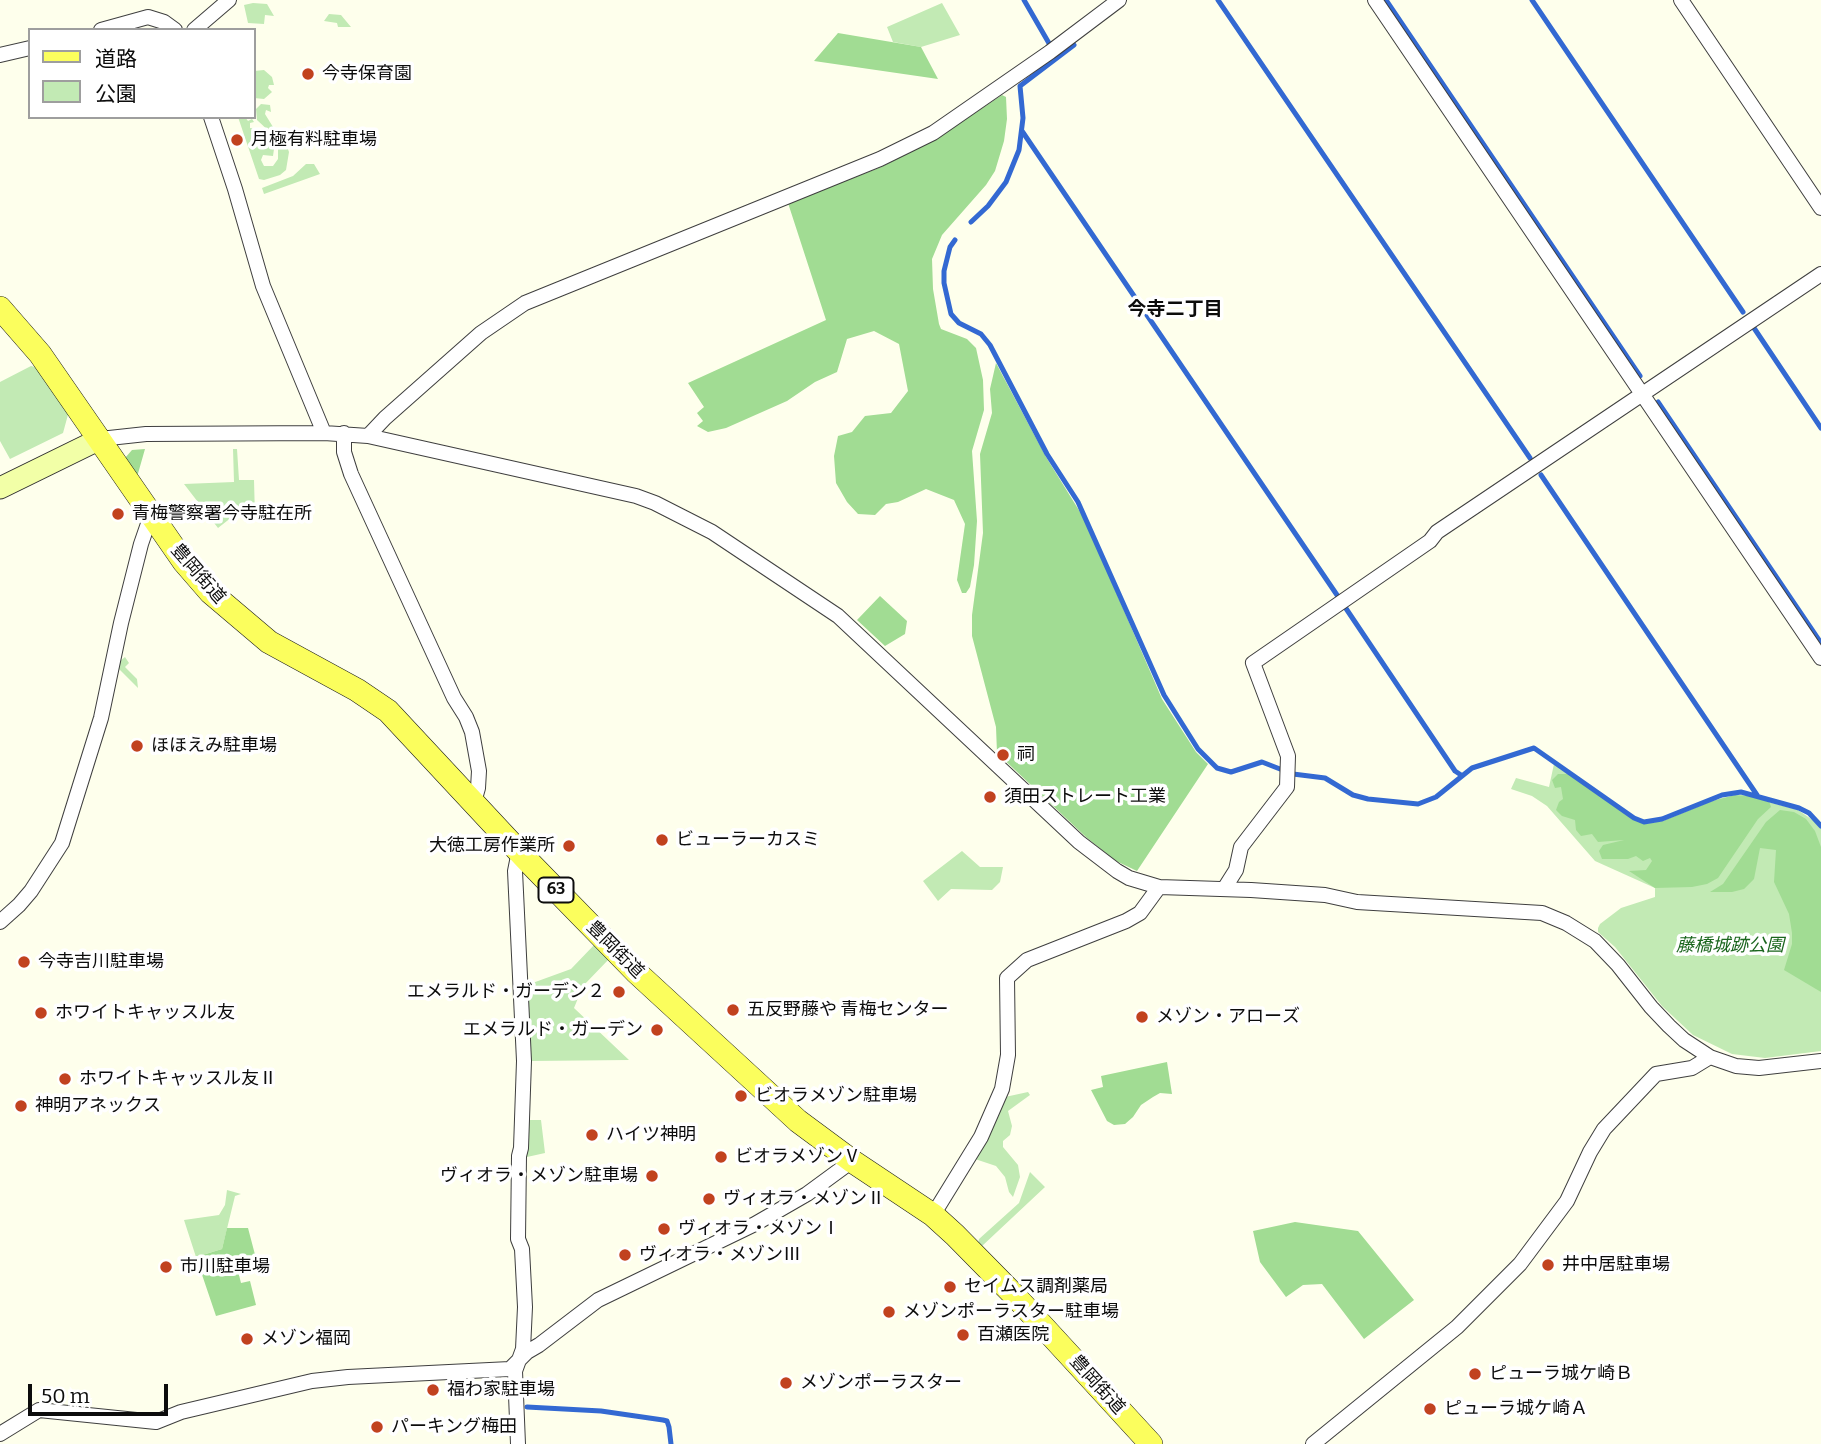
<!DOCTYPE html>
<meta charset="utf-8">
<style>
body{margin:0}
#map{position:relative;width:1821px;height:1444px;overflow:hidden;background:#feffec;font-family:Bitter,"Noto Sans JP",serif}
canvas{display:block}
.legend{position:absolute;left:28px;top:28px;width:228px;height:91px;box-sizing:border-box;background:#fff;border:2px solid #9e9e9e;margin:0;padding:9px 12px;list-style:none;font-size:21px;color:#0c0c0c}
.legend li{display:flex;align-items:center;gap:14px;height:35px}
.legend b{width:35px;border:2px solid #9e9e9e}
.scale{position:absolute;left:28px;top:1384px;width:140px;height:32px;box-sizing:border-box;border:4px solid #0c0c0c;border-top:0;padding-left:9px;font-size:21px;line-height:24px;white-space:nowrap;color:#0c0c0c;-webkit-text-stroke:5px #fff;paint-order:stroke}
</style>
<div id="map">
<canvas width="1821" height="1444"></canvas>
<ul class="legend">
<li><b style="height:9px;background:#fbfe5d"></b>道路</li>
<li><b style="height:19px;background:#c2eab4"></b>公園</li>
</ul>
<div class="scale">50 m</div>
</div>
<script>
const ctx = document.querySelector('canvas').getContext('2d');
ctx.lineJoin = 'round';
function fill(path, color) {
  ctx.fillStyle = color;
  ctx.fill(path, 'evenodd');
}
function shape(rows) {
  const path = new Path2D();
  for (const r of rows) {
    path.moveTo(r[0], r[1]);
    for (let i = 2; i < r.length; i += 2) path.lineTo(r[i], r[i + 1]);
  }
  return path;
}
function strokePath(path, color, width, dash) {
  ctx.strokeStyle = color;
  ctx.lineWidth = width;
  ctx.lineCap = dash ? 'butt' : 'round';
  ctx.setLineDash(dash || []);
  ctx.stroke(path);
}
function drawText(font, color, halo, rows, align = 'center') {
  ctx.font = font + ' Bitter,"Noto Sans JP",serif';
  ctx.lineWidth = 7;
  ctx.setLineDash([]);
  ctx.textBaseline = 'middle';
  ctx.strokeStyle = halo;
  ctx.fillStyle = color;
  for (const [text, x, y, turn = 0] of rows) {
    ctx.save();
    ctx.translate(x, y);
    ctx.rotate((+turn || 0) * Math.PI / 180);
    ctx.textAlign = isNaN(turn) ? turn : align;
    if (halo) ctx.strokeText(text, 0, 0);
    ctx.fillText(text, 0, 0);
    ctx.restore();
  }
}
const green = shape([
 [253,3,267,4,274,16,265,15,264,24,248,23,244,5],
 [942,3,960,35,921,47,893,42,887,27],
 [329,14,341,15,351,27,338,27,337,23,324,21],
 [264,70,272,77,274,85,269,85,268,88,272,92,264,99,254,98,254,71],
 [261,104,270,105,271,112,266,110,265,114,273,127,281,131,289,152,286,170,280,175,264,180,259,179,238,117,245,117,248,121,252,119,254,122,250,123,250,128,259,129,270,139,274,149,273,156,263,155,261,160,264,166,273,166,278,159,278,148,272,134,257,120,256,109],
 [306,164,314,164,320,174,264,194,262,188,293,176],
 [31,366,39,368,69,411,63,433,10,459,0,441,0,382],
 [233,449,237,449,239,480,254,480,255,517,232,517,218,528,184,484,234,482],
 [125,657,129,663,125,667,137,679,138,688,118,668,119,662],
 [1554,764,1633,819,1645,824,1663,821,1722,798,1742,795,1798,810,1814,821,1821,829,1821,1051,1765,1058,1732,1054,1693,1035,1662,1006,1615,947,1598,932,1598,928,1600,924,1621,908,1655,897,1655,888,1595,861,1547,806,1532,796,1511,789,1516,778,1549,787],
 [962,851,980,867,1003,867,1000,882,992,890,951,889,938,901,923,881],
 [595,944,610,958,583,986,574,1008,629,1060,531,1061,529,1058,527,985,571,969],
 [1028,1092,1030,1095,1008,1111,1012,1126,1010,1135,1003,1141,1003,1147,1018,1165,1020,1177,1013,1197,1009,1192,1005,1177,996,1166,975,1159,1005,1097],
 [527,1120,541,1120,545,1153,527,1157],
 [1030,1172,1045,1187,981,1247,978,1244,979,1239,1019,1203],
 [227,1190,241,1194,235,1196,222,1249,196,1257,184,1220,219,1215,225,1205]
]);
const forest = shape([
 [838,33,921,47,938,79,814,61],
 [1002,95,1006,97,1007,119,1004,141,995,171,986,185,942,235,932,259,933,289,939,324,941,329,967,339,976,348,983,380,984,410,972,451,977,521,974,565,970,587,966,593,962,593,957,580,965,524,954,500,926,489,898,502,886,504,875,515,858,514,847,502,836,483,834,456,838,436,852,432,865,416,891,413,908,391,899,344,874,331,847,339,837,372,815,382,787,401,726,428,708,432,697,426,703,421,697,413,704,407,688,383,826,320,788,203,879,168,936,139],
 [996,363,1046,457,1085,520,1162,699,1196,752,1208,764,1137,871,1116,861,1087,838,997,753,996,727,972,636,972,615,983,533,980,454,992,413,990,389],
 [145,449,137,477,125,458,132,450],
 [880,596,907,621,905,634,885,646,857,620],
 [1558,774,1568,774,1633,819,1645,824,1663,821,1712,801,1735,795,1750,796,1769,801,1771,807,1758,819,1718,878,1707,884,1692,887,1655,888,1629,871,1646,870,1652,861,1650,858,1643,861,1636,856,1628,859,1602,859,1599,851,1603,845,1624,840,1598,842,1592,834,1581,836,1576,830,1575,820,1562,816,1556,810,1559,802,1563,799,1561,787,1555,788,1552,780],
 [1780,810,1794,812,1806,819,1815,831,1821,847,1821,992,1784,970,1792,944,1792,933,1789,914,1774,882,1776,850,1760,848,1754,879,1744,889,1732,892,1710,892,1723,884,1766,822],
 [1167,1062,1172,1094,1160,1093,1153,1097,1141,1105,1133,1117,1125,1124,1114,1125,1107,1121,1091,1090,1103,1087,1101,1076],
 [1295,1222,1358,1231,1414,1300,1364,1339,1322,1284,1303,1285,1286,1297,1260,1262,1253,1231],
 [227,1228,248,1228,258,1266,238,1271,241,1283,250,1281,256,1305,216,1316,196,1257,222,1249]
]);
const stream = shape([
 [1024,0,1050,45],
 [1218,0,1530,458],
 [1386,0,1640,376],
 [1532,0,1743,312],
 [1022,131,1337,595],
 [971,222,988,206,1006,182,1019,150,1023,118,1020,86,1074,45],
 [955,240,950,247,944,271,944,283,951,314,959,323,981,334,990,345,1047,454,1078,502,1164,695,1198,749,1217,768,1231,772,1262,762,1280,769],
 [1754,328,1821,428],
 [1658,402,1821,643],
 [1541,475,1757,795],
 [1345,607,1455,771,1461,775],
 [1293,774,1325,778,1353,795,1368,799,1418,804,1436,797,1472,768,1534,748,1634,818,1644,822,1662,819,1722,795,1741,792,1799,808,1809,813,1821,826],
 [527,1407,601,1411,663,1420,667,1421,669,1427,671,1444]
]);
const street = shape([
 [1375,0,1821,658],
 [1681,0,1821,208],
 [101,30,148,17,164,22,175,30],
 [194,30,229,0],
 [0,55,30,48],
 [211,117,235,189,263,286,324,433],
 [344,433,344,452,351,474,454,698,466,717,472,732,479,771,478,788,474,802],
 [368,436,385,418,481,333,525,303,880,159,933,133,1050,52,1119,0],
 [100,439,146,434,324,433,368,436,636,496,655,503,712,532,838,616,1079,842,1117,871,1129,878,1159,887,1251,890,1325,895,1357,902,1542,913,1566,923,1595,941,1618,965,1651,1007,1669,1026,1684,1040,1710,1057,1736,1066,1759,1068,1821,1061],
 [1224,889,1236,870,1241,847,1287,787,1288,756,1253,663,1430,541,1437,532,1821,274],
 [0,922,19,905,31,891,62,843,101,718,121,623,141,544,151,515],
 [933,1215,981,1137,1002,1089,1008,1055,1007,978,1027,960,1126,921,1140,913,1159,887],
 [0,1434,39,1410,156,1422,181,1412,312,1381,348,1377,510,1369,527,1352,539,1345,598,1300,755,1224,807,1194,852,1161],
 [518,1444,515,1371,523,1349,525,1307,522,1249,518,1239,519,1156,521,1148,524,1061,515,871,519,851],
 [1313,1444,1457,1327,1520,1264,1567,1201,1590,1152,1604,1129,1656,1074,1692,1068,1710,1057]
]);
const secondary = shape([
 [0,488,100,439]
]);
const primary = shape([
 [0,308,40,354,184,562,210,592,269,642,357,690,388,711,525,858,636,972,798,1121,852,1161,933,1215,955,1235,1016,1297,1151,1444]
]);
const markers = [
 [308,74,7,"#c1421f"],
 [237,140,7,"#c1421f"],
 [118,514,7,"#c1421f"],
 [137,746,7,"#c1421f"],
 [1003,755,7,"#c1421f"],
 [990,797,7,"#c1421f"],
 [662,840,7,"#c1421f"],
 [569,846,7,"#c1421f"],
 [24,962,7,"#c1421f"],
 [619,992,7,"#c1421f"],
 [733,1010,7,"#c1421f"],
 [41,1013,7,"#c1421f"],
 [1142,1017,7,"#c1421f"],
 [657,1030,7,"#c1421f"],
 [65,1079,7,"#c1421f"],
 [741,1096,7,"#c1421f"],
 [21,1106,7,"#c1421f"],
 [592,1135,7,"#c1421f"],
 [721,1157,7,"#c1421f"],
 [652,1176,7,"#c1421f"],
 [709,1199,7,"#c1421f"],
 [664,1229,7,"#c1421f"],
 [625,1255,7,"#c1421f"],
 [1548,1265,7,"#c1421f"],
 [166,1267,7,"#c1421f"],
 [950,1287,7,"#c1421f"],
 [889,1312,7,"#c1421f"],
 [963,1335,7,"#c1421f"],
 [247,1339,7,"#c1421f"],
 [1475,1374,7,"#c1421f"],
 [786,1383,7,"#c1421f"],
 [433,1390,7,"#c1421f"],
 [1430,1409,7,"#c1421f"],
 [377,1427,7,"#c1421f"]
];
const shields = [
 [556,890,35]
];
const shieldNames = [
 ["63",556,890]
];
const poiNames = [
 ["今寺保育園",322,74],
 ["月極有料駐車場",251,140],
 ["青梅警察署今寺駐在所",132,514],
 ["ほほえみ駐車場",151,746],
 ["祠",1017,755],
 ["須田ストレート工業",1004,797],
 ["ビューラーカスミ",676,840],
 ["大徳工房作業所",555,846,"right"],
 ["今寺吉川駐車場",38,962],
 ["エメラルド・ガーデン２",605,992,"right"],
 ["五反野藤や 青梅センター",747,1010],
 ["ホワイトキャッスル友",55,1013],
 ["メゾン・アローズ",1156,1017],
 ["エメラルド・ガーデン",643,1030,"right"],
 ["ホワイトキャッスル友Ⅱ",79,1079],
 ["ビオラメゾン駐車場",755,1096],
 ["神明アネックス",35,1106],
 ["ハイツ神明",606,1135],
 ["ビオラメゾンⅤ",735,1157],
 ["ヴィオラ・メゾン駐車場",638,1176,"right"],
 ["ヴィオラ・メゾンⅡ",723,1199],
 ["ヴィオラ・メゾンⅠ",678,1229],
 ["ヴィオラ・メゾンⅢ",639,1255],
 ["井中居駐車場",1562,1265],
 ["市川駐車場",180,1267],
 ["セイムス調剤薬局",964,1287],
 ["メゾンポーラスター駐車場",903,1312],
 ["百瀬医院",977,1335],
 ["メゾン福岡",261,1339],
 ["ピューラ城ケ崎Ｂ",1489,1374],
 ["メゾンポーラスター",800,1383],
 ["福わ家駐車場",447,1390],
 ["ピューラ城ケ崎Ａ",1444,1409],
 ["パーキング梅田",391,1427]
];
const streetNames = [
 ["豊岡街道",198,574,49],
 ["豊岡街道",615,950,45],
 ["豊岡街道",1097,1385,48]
];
const parkNames = [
 ["藤橋城跡公園",1730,946]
];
const neighbourhoodNames = [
 ["今寺二丁目",1175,310]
];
fill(green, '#c2eab4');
fill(forest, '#a1dc93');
strokePath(stream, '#3369d2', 5);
strokePath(street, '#3f3f3f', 16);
strokePath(secondary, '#2e2e2e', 23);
strokePath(primary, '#1d1d1d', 24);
strokePath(street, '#fff', 14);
strokePath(secondary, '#f2ffa7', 21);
strokePath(primary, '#fbfe5d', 23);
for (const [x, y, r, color] of markers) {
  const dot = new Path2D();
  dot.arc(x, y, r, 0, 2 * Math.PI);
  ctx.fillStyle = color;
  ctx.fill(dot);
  strokePath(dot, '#fff', 2.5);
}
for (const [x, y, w] of shields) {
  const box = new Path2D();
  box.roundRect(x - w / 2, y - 12.5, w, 25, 5);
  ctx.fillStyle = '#fff';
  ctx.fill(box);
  strokePath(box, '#0c0c0c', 2);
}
drawText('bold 16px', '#0c0c0c', null, shieldNames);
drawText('18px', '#0c0c0c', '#fff', poiNames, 'left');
drawText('18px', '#0c0c0c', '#fff', streetNames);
drawText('italic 18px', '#1b661e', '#fff', parkNames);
drawText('bold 19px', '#0c0c0c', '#fff', neighbourhoodNames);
</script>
